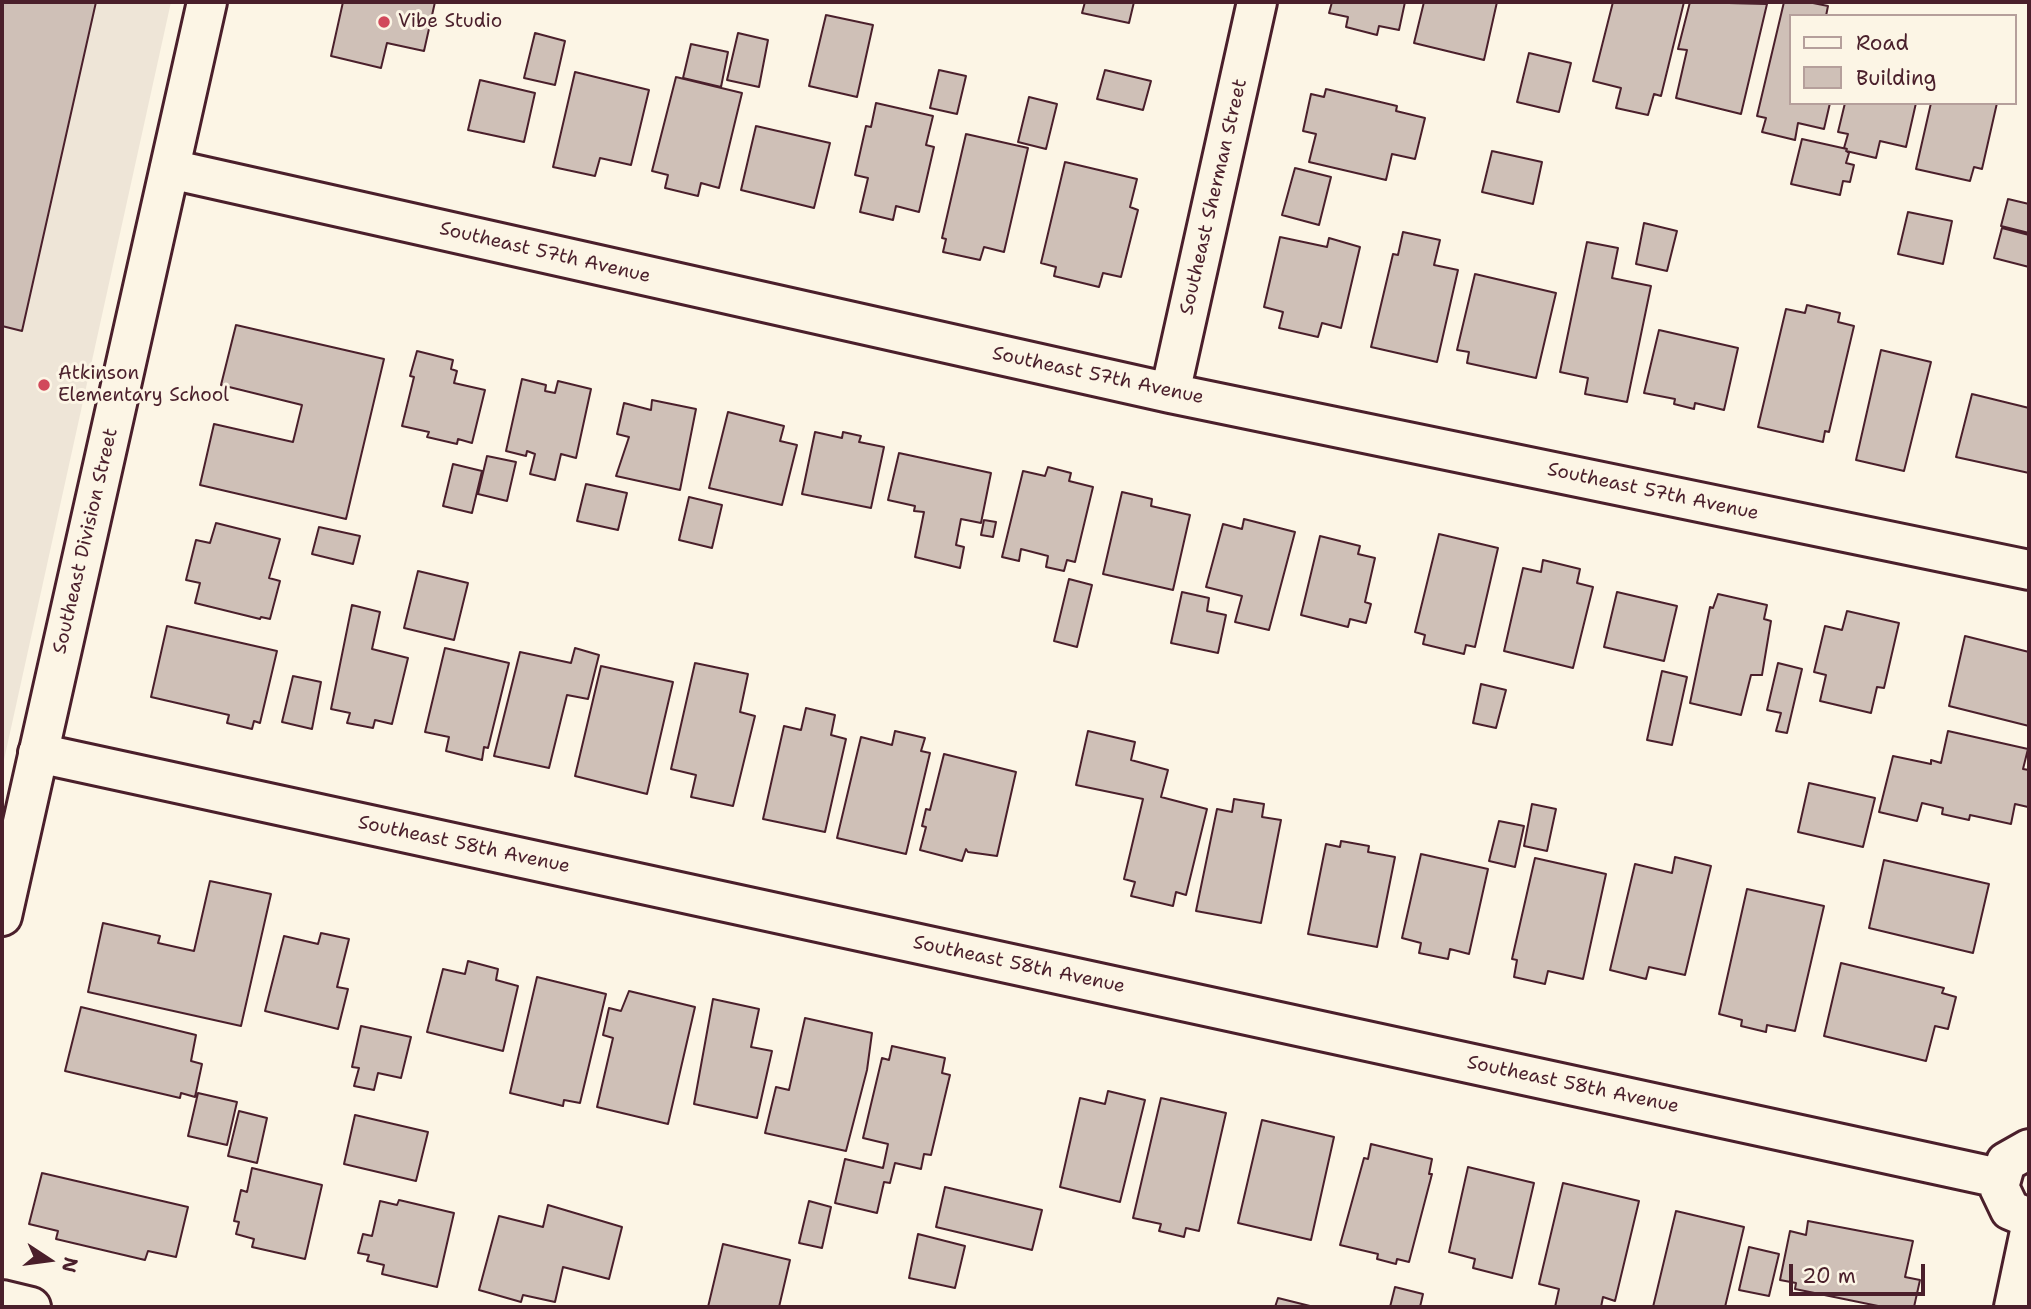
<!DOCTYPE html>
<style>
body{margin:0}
#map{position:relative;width:2031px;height:1309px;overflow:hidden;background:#fcf5e5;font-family:"Shantell Sans",sans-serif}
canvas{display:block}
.frame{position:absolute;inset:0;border:4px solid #4a1f2b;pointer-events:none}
.legend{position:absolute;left:1789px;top:14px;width:228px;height:91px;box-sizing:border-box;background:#fcf5e5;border:2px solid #b59f9b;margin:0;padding:9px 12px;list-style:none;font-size:21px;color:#4a1f2b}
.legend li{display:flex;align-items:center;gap:14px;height:35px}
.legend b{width:35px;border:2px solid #b59f9b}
.north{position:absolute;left:14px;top:1225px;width:70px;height:70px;-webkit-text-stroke:5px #fcf5e5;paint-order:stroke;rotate:103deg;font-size:19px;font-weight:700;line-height:28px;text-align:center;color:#4a1f2b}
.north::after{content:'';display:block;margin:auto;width:24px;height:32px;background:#4a1f2b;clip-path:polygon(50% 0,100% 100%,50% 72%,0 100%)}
.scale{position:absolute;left:1789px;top:1264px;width:136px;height:32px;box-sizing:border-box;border:4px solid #4a1f2b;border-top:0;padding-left:9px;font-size:21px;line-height:24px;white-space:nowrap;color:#4a1f2b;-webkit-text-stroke:5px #fcf5e5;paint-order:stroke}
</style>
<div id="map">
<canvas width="2031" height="1309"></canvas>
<div class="frame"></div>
<ul class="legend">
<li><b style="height:9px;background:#fcf5e5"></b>Road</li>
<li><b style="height:19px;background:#cfc0b7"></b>Building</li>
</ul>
<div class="north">N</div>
<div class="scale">20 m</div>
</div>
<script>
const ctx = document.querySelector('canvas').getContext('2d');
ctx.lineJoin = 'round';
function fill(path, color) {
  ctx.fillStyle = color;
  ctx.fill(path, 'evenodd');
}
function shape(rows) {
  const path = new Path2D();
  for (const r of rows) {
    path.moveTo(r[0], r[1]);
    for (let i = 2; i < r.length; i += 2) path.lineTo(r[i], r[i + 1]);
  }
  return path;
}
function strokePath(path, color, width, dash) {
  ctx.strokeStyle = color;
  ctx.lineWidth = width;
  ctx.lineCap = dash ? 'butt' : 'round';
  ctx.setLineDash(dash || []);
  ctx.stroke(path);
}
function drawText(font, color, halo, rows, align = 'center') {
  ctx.font = font + ' "Shantell Sans",sans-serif';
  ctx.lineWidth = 6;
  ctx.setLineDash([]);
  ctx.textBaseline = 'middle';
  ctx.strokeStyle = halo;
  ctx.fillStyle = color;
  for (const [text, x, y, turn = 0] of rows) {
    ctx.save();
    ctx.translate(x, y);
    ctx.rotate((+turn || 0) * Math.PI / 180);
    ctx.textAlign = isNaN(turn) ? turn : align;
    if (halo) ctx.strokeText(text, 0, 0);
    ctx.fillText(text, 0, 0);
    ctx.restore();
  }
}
const built = shape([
 [2,2,171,2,2,769]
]);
const building = shape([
 [2,2,96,2,22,331,2,326,2,2],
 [343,2,435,2,424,51,387,43,381,68,331,56,343,2],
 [1085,2,1134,2,1129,23,1082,13,1085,2],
 [1332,2,1405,2,1399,30,1379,26,1377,35,1346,27,1348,17,1329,13,1332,2],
 [1424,2,1497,2,1484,60,1414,43,1424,2],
 [1613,2,1684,2,1661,96,1654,94,1648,115,1616,108,1621,88,1593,81,1613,2],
 [1690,2,1767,4,1741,114,1676,98,1687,50,1678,49,1690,2],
 [1784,2,1808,2,1828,6,1826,16,1791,16,1791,103,1830,103,1824,129,1798,123,1795,140,1762,132,1766,118,1757,116,1784,2],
 [826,15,873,25,857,97,809,86,826,15],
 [535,33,565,41,555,85,524,78,535,33],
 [738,33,768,40,759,87,727,80,738,33],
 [691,44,728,52,721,87,683,78,691,44],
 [1529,53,1571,63,1559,112,1517,102,1529,53],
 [939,70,966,76,957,114,930,108,939,70],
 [1105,70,1151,81,1143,110,1097,99,1105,70],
 [575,72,649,90,631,165,600,158,595,176,553,167,575,72],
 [676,77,742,93,719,188,701,183,698,196,665,188,668,175,652,171,676,77],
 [480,80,535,93,524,142,468,130,480,80],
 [1326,89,1397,106,1396,111,1425,118,1415,159,1392,154,1386,180,1309,162,1316,134,1303,131,1311,94,1324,97,1326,89],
 [1029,97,1057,104,1046,149,1018,142,1029,97],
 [876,103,933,116,926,145,934,147,919,212,896,206,893,220,860,212,868,178,855,175,866,126,871,127,876,103],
 [1845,103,1916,103,1906,147,1880,141,1876,158,1846,151,1849,153,1846,163,1854,165,1850,182,1843,181,1840,195,1791,184,1802,139,1847,149,1844,148,1848,134,1838,132,1845,103],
 [1931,103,1997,103,1982,169,1974,167,1970,181,1916,169,1931,103],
 [756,126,830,143,814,208,741,190,756,126],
 [966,134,1028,148,1004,252,984,247,980,260,943,252,946,239,942,238,966,134],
 [1492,151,1542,162,1533,204,1482,192,1492,151],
 [1065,162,1137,179,1130,207,1138,210,1121,277,1103,273,1099,287,1054,276,1056,267,1041,263,1065,162],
 [1295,168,1331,177,1319,225,1282,215,1295,168],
 [2008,199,2029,204,2029,233,2001,226,2008,199],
 [1908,212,1952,221,1943,264,1898,254,1908,212],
 [1644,223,1677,231,1667,271,1636,264,1644,223],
 [2002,228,2029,235,2029,267,1994,258,2002,228],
 [1403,232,1440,240,1434,265,1458,270,1437,362,1371,347,1393,254,1398,255,1403,232],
 [1280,237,1327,247,1329,238,1360,247,1341,328,1322,323,1318,337,1279,328,1283,312,1264,307,1280,237],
 [1587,242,1618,248,1612,278,1651,286,1627,402,1585,394,1588,378,1560,372,1587,242],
 [1475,274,1556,293,1536,378,1467,363,1469,352,1457,350,1475,274],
 [1807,305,1840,313,1838,322,1854,326,1829,432,1825,431,1823,442,1758,427,1786,309,1805,313,1807,305],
 [236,325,384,359,346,519,200,485,214,424,293,442,302,405,221,385,236,325],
 [1659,330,1738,348,1724,410,1695,403,1694,409,1674,404,1675,399,1644,393,1659,330],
 [1881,350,1931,362,1904,471,1856,460,1881,350],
 [417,351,453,360,451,369,457,371,454,383,485,390,472,443,458,439,457,444,427,437,429,432,402,426,414,377,410,376,417,351],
 [522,379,546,385,545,391,555,393,558,381,591,389,576,458,561,454,555,480,530,474,535,454,527,451,526,456,506,451,522,379],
 [1972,394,2029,408,2029,473,1956,457,1972,394],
 [652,400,696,409,680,490,616,476,629,437,617,434,624,403,651,410,652,400],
 [728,412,784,426,780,441,797,445,782,505,709,488,728,412],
 [815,432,842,438,843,432,861,436,859,442,884,447,871,508,802,494,815,432],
 [899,453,991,473,981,523,961,519,956,545,964,547,960,568,915,557,924,512,914,511,915,506,888,500,899,453],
 [487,456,516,462,507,501,478,494,487,456],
 [453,464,482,471,472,513,443,506,453,464],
 [1048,467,1071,473,1069,481,1093,487,1075,562,1067,560,1064,571,1046,567,1048,556,1021,549,1019,561,1002,557,1023,471,1045,476,1048,467],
 [586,484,627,493,618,530,577,521,586,484],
 [1122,492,1152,499,1151,506,1190,515,1173,590,1103,574,1122,492],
 [689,497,722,505,712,548,679,540,689,497],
 [1244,519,1295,532,1269,630,1235,622,1242,596,1206,587,1223,524,1242,529,1244,519],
 [984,520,996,522,993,537,981,535,984,520],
 [216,523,280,539,269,578,280,581,270,619,261,617,260,619,195,603,200,583,186,580,196,540,210,543,216,523],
 [319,527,360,536,353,564,312,554,319,527],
 [1439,534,1498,548,1475,647,1466,645,1464,654,1423,644,1425,635,1415,632,1439,534],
 [1320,536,1360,546,1358,554,1375,558,1365,602,1371,604,1366,623,1350,619,1348,627,1301,615,1320,536],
 [1543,560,1580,569,1577,583,1593,587,1573,668,1504,651,1523,568,1541,572,1543,560],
 [418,571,468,583,454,640,404,628,418,571],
 [1069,579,1092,585,1077,647,1054,641,1069,579],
 [1182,592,1209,598,1207,611,1226,615,1218,653,1171,643,1182,592],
 [1617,592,1677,606,1664,661,1604,647,1617,592],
 [1718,594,1767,605,1764,619,1771,621,1762,675,1751,675,1741,715,1690,703,1710,607,1713,608,1718,594],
 [352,605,380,612,372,649,408,658,392,724,375,720,373,728,347,723,350,713,331,709,352,605],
 [1847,611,1899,623,1884,688,1877,687,1871,713,1820,701,1826,675,1814,672,1825,626,1842,630,1847,611],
 [167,626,277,651,260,723,254,721,252,729,227,723,229,715,151,697,167,626],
 [1965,636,2029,652,2029,726,1949,706,1965,636],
 [445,648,509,663,488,748,484,747,482,760,446,751,449,737,425,732,445,648],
 [575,648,599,655,588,699,567,695,549,768,494,756,520,652,571,663,575,648],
 [695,663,748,674,740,712,755,716,733,806,691,797,696,775,671,769,695,663],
 [1778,663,1802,669,1787,733,1776,731,1781,713,1767,710,1778,663],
 [601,666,673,682,647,794,575,776,601,666],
 [1662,671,1687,677,1672,745,1647,740,1662,671],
 [293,676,321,682,312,729,282,722,293,676],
 [1481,684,1506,690,1496,728,1473,723,1481,684],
 [806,708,835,715,831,735,846,739,825,832,763,819,784,726,801,730,806,708],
 [895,731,925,738,921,751,930,753,906,854,837,838,861,737,892,745,895,731],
 [1088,731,1135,742,1131,760,1168,770,1161,797,1207,809,1186,895,1176,892,1173,906,1131,896,1135,882,1124,879,1143,799,1076,785,1088,731],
 [1948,731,2028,749,2023,769,2029,770,2029,803,2028,807,2015,804,2011,824,1970,815,1969,820,1942,814,1943,808,1922,803,1917,821,1879,812,1893,756,1931,764,1931,760,1941,763,1948,731],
 [944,754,1016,772,997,856,968,852,966,849,962,861,920,850,926,827,922,826,926,809,930,810,944,754],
 [1809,783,1875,798,1863,847,1798,832,1809,783],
 [1234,799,1264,804,1262,817,1281,820,1261,923,1196,911,1217,809,1232,812,1234,799],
 [1532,804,1556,809,1547,851,1524,846,1532,804],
 [1499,821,1524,826,1515,867,1489,861,1499,821],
 [1341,841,1369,846,1368,852,1395,857,1377,947,1308,934,1326,844,1340,847,1341,841],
 [1421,854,1488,869,1469,954,1450,949,1448,959,1419,953,1421,943,1402,938,1421,854],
 [1675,857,1711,866,1685,975,1649,967,1646,979,1610,970,1635,864,1672,873,1675,857],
 [1535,858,1606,874,1583,979,1548,971,1545,984,1514,977,1517,960,1512,959,1535,858],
 [1884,860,1989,884,1973,953,1869,928,1884,860],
 [210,881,271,894,241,1026,88,992,103,923,160,936,158,943,194,951,210,881],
 [1747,889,1824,906,1795,1031,1767,1025,1766,1032,1741,1026,1742,1020,1719,1014,1747,889],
 [321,933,349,939,337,987,348,989,338,1029,265,1011,284,936,318,944,321,933],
 [468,961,498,969,496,980,518,986,503,1051,427,1032,443,969,465,974,468,961],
 [1841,963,1944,988,1942,993,1956,997,1948,1029,1935,1026,1926,1061,1824,1036,1841,963],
 [537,977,606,994,580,1103,564,1100,563,1106,510,1093,537,977],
 [629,991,695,1007,668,1124,597,1107,613,1038,603,1035,609,1008,621,1011,629,991],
 [713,999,759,1009,751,1047,772,1051,757,1118,694,1104,713,999],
 [81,1007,196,1035,191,1061,202,1064,195,1097,181,1093,180,1098,65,1071,81,1007],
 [805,1018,872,1033,867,1070,846,1151,765,1133,776,1087,789,1090,805,1018],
 [361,1026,411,1037,401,1078,378,1073,374,1090,354,1086,359,1068,352,1067,361,1026],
 [892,1046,945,1058,942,1073,950,1075,931,1155,924,1154,921,1169,895,1163,890,1183,884,1182,877,1213,835,1203,845,1159,883,1168,888,1144,863,1138,882,1058,889,1060,892,1046],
 [1108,1091,1145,1100,1120,1202,1060,1187,1080,1098,1105,1104,1108,1091],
 [198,1093,237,1102,227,1145,188,1136,198,1093],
 [1161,1098,1226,1113,1199,1231,1186,1228,1184,1237,1159,1231,1161,1224,1133,1218,1161,1098],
 [239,1111,267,1118,257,1163,228,1156,239,1111],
 [355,1115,428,1132,416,1181,344,1164,355,1115],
 [1262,1120,1334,1137,1311,1240,1238,1223,1262,1120],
 [1371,1144,1432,1159,1429,1174,1432,1174,1409,1262,1397,1259,1396,1264,1377,1259,1378,1254,1340,1245,1364,1158,1368,1159,1371,1144],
 [1468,1167,1534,1183,1512,1278,1473,1268,1475,1259,1449,1252,1468,1167],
 [252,1168,322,1185,305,1259,252,1247,254,1239,236,1234,239,1222,234,1221,241,1190,247,1192,252,1168],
 [42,1173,188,1207,176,1257,148,1251,145,1260,56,1239,58,1231,29,1224,42,1173],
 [1563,1183,1639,1201,1615,1301,1603,1297,1601,1307,1555,1307,1559,1289,1539,1284,1563,1183],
 [945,1187,1042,1210,1032,1250,936,1227,945,1187],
 [399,1200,454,1213,437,1287,382,1274,384,1265,367,1261,369,1255,358,1253,363,1234,372,1236,380,1201,397,1205,399,1200],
 [809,1201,831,1207,822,1248,799,1243,809,1201],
 [548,1205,622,1227,609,1279,563,1267,555,1302,523,1295,521,1302,479,1290,499,1216,543,1227,548,1205],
 [1676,1211,1744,1227,1725,1307,1653,1307,1676,1211],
 [1808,1221,1913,1241,1905,1277,1920,1280,1914,1307,1883,1307,1795,1289,1796,1283,1780,1280,1790,1231,1806,1235,1808,1221],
 [918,1234,965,1246,955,1288,909,1278,918,1234],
 [723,1244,790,1260,779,1307,708,1307,723,1244],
 [1749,1247,1779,1254,1769,1296,1739,1290,1749,1247],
 [1395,1287,1423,1294,1420,1307,1390,1307,1395,1287],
 [1278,1298,1314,1307,1275,1307,1278,1298]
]);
const minor = shape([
 [170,169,1170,393,2029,570],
 [1170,393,1257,2],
 [38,753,1999,1178],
 [2029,1149,2006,1162,1999,1187,2010,1210,2029,1218],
 [2,1300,31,1307],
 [2014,1307,2029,1236]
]);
const secondary = shape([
 [2,916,207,2]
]);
const markers = [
 [384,22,7,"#d1495b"],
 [44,385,7,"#d1495b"]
];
const poiNames = [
 ["Vibe Studio",398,22],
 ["Atkinson",58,374],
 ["Elementary School",58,396]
];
const streetNames = [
 ["Southeast Sherman Street",1214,197,-77],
 ["Southeast 57th Avenue",545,253,13],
 ["Southeast 57th Avenue",1098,376,12],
 ["Southeast 57th Avenue",1653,492,12],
 ["Southeast Division Street",86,541,-77],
 ["Southeast 58th Avenue",464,845,12],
 ["Southeast 58th Avenue",1019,965,12],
 ["Southeast 58th Avenue",1573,1085,12]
];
fill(built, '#eee5d7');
fill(building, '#cfc0b7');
strokePath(building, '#4a1f2b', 2);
strokePath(minor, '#4a1f2b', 44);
strokePath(secondary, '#4a1f2b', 44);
strokePath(minor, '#fcf5e5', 38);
strokePath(secondary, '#fcf5e5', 38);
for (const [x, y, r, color] of markers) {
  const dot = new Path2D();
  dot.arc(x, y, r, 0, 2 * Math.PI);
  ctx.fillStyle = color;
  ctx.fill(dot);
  strokePath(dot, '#fcf5e5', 2.5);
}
drawText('19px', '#4a1f2b', '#fcf5e5', poiNames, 'left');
drawText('19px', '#4a1f2b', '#fcf5e5', streetNames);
</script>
